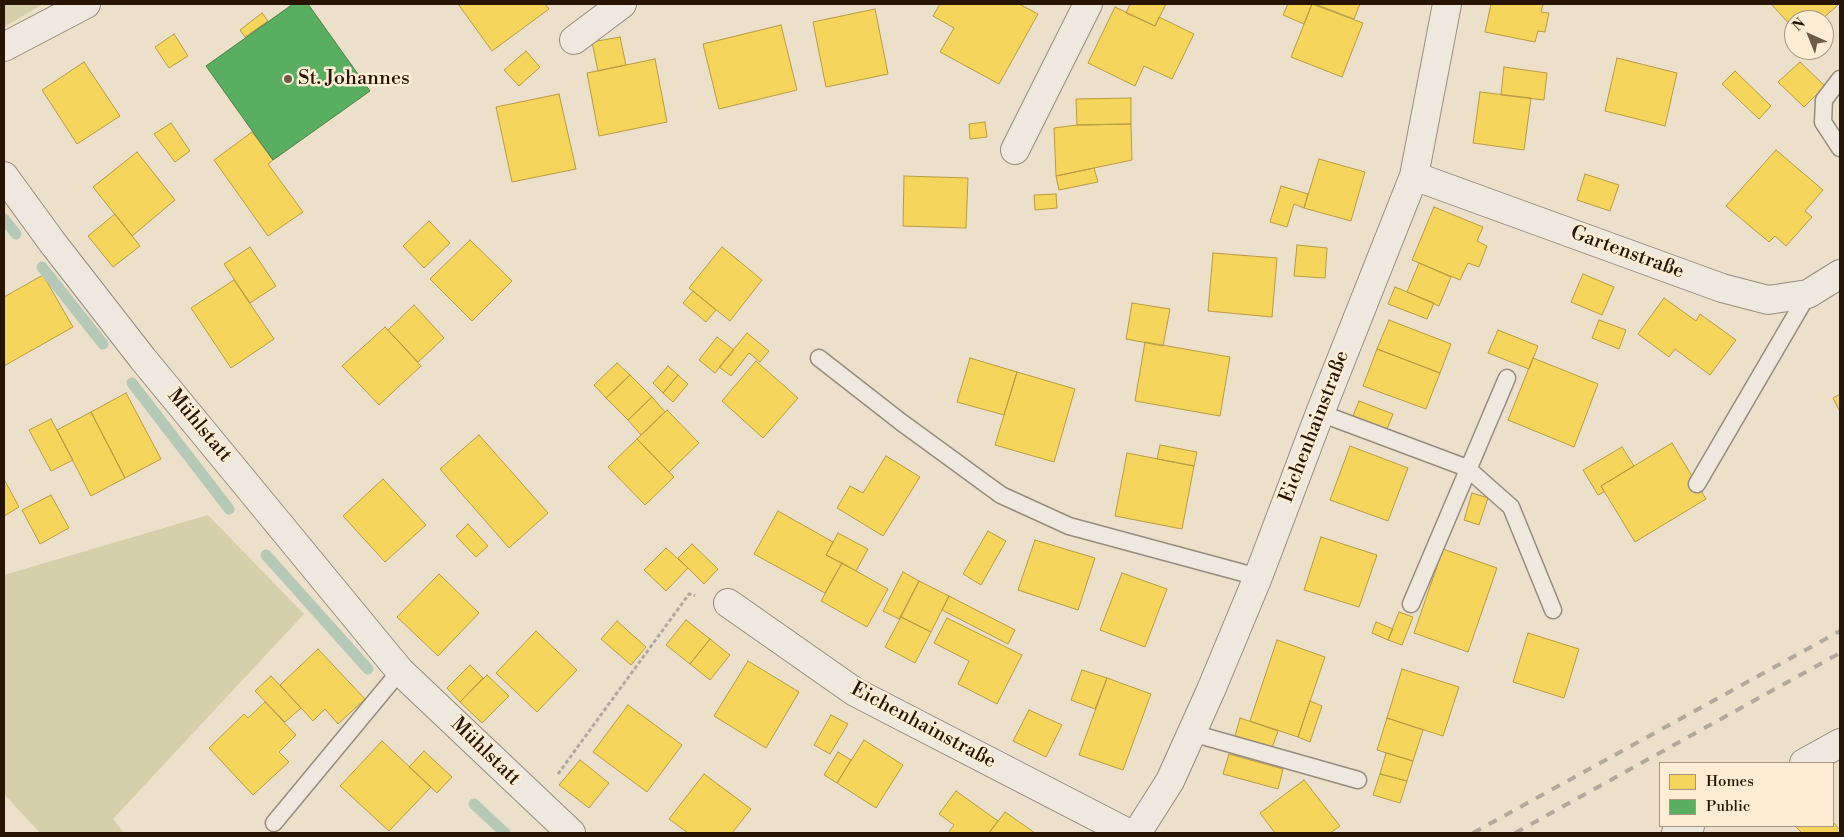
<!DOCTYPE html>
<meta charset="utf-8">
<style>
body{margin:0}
#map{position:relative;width:1844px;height:837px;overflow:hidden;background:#ede0cb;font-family:"Libre Bodoni",serif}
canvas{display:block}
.frame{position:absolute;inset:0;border:5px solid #281402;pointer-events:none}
.legend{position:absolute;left:1659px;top:762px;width:175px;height:65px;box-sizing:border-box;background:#fcedd4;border:1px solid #a79680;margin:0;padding:6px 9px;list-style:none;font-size:15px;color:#281402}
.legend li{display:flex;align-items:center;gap:10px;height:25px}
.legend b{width:25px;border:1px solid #a79680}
.north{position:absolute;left:1784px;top:10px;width:50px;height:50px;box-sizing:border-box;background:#fcedd4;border:1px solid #a79680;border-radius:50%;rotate:316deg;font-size:14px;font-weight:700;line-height:20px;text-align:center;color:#281402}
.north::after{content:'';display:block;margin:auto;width:18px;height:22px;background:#6d5b48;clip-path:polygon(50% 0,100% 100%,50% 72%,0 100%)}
</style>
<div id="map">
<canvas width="1844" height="837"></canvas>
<div class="frame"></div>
<ul class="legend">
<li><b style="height:14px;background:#f6d55c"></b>Homes</li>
<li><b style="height:14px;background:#5aae61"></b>Public</li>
</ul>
<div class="north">N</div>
</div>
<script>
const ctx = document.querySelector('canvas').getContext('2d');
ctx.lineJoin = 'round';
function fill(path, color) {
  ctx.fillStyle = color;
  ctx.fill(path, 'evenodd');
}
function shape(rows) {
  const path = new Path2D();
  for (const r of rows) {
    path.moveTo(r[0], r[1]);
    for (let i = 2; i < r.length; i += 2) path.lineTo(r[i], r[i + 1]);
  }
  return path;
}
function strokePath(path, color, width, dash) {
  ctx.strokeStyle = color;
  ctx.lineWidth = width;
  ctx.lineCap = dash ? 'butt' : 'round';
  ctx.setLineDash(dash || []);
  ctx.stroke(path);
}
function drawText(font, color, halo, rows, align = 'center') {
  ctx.font = font + ' "Libre Bodoni",serif';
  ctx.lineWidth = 5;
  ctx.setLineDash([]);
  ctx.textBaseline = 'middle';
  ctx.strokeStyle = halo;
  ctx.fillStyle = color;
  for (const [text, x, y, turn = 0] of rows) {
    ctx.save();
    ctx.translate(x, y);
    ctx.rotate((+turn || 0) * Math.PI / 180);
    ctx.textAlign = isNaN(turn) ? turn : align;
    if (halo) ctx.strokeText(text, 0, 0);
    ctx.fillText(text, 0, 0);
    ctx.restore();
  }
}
const green = shape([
 [4,4,43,4,4,27],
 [208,515,304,614,113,819,124,833,40,833,4,794,4,575]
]);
const homes = shape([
 [458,4,545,4,549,9,492,51,458,4],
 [940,4,1019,4,1038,14,999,84,940,52,954,28,933,16,940,4],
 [1130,4,1166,4,1155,26,1126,13,1130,4],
 [1288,4,1312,4,1304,24,1283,15,1288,4],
 [1312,4,1363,23,1342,77,1291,57,1312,4],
 [1315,4,1360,4,1354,19,1315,4],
 [1491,4,1543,4,1541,12,1549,13,1545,32,1538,31,1535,42,1485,32,1491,4],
 [1771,4,1836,4,1838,5,1821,20,1794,20,1794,29,1771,4],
 [1115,7,1155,26,1159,17,1194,34,1172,79,1144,66,1135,86,1088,63,1115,7],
 [875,9,888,74,826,87,813,22,875,9],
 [262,13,268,21,245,37,240,30,262,13],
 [781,25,797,90,719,109,703,44,781,25],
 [174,34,188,56,169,68,155,47,174,34],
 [620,37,626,65,598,71,592,42,620,37],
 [526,51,540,67,519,86,504,70,526,51],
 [1617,58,1677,73,1665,126,1605,111,1617,58],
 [655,59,667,122,599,136,587,73,655,59],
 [84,62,120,116,77,144,42,90,84,62],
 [1800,62,1825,86,1804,107,1778,82,1800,62],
 [1504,67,1547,73,1544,100,1501,95,1504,67],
 [1735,71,1771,106,1759,119,1722,84,1735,71],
 [1480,92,1531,98,1524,150,1473,143,1480,92],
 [559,94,576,169,512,182,496,107,559,94],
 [1131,98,1131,124,1077,125,1076,99,1131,98],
 [985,122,987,137,970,139,969,124,985,122],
 [171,123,190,151,175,162,154,134,171,123],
 [1131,124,1132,160,1056,176,1054,128,1077,125,1131,124],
 [252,132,273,160,268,164,303,212,268,236,214,160,252,132],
 [1776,150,1823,190,1805,211,1812,217,1786,246,1775,236,1769,242,1726,206,1776,150],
 [137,152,175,200,132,236,93,187,137,152],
 [1319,159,1365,172,1351,221,1304,208,1319,159],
 [1094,168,1098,182,1059,190,1056,176,1094,168],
 [1585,174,1619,185,1610,211,1577,200,1585,174],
 [904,176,968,178,966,228,903,226,904,176],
 [1281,186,1308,194,1304,208,1294,204,1287,227,1270,222,1281,186],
 [1056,194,1057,208,1035,210,1034,195,1056,194],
 [1434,207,1483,227,1477,241,1487,246,1479,267,1468,263,1460,280,1412,260,1434,207],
 [115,214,140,246,113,267,88,236,115,214],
 [429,221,450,243,424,268,403,246,429,221],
 [470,240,512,281,472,321,430,279,470,240],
 [1297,245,1327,248,1325,278,1294,276,1297,245],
 [250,247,276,286,250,303,224,264,250,247],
 [722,247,762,280,730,321,689,288,722,247],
 [1213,253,1277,258,1272,317,1208,311,1213,253],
 [1419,263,1451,277,1439,306,1407,292,1419,263],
 [1583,274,1614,287,1602,315,1571,302,1583,274],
 [43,275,73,327,4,366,4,297,43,275],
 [234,280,274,339,231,368,191,308,234,280],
 [1395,287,1434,303,1427,319,1388,304,1395,287],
 [693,291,716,310,706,322,683,303,693,291],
 [1664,298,1696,321,1700,314,1736,340,1710,375,1675,349,1669,357,1638,334,1664,298],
 [1132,303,1170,309,1163,346,1126,339,1132,303],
 [414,305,444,338,418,362,388,330,414,305],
 [1389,320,1451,344,1440,373,1377,349,1389,320],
 [1599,320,1626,330,1619,349,1592,338,1599,320],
 [385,327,421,366,379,405,342,366,385,327],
 [1498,330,1538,346,1529,369,1488,353,1498,330],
 [747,333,769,351,760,362,749,353,731,376,719,367,747,333],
 [717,337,734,350,715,373,699,360,717,337],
 [1145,342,1230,357,1220,416,1135,401,1145,342],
 [1377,349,1440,373,1426,409,1363,386,1377,349],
 [970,358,1017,372,1004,415,957,402,970,358],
 [1533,358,1598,384,1574,447,1508,420,1533,358],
 [756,361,798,398,763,438,722,401,756,361],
 [617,363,630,375,606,398,594,385,617,363],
 [668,366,678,375,663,393,653,383,668,366],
 [1017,372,1075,389,1054,462,995,445,1017,372],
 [630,375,652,397,628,420,606,398,630,375],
 [678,375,688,384,673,402,663,393,678,375],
 [126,393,161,459,125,478,91,412,126,393],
 [1840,394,1840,412,1833,398,1840,394],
 [652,397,665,412,641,435,628,420,652,397],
 [1359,401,1393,414,1387,429,1353,416,1359,401],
 [667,410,699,443,669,472,637,439,667,410],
 [91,412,125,478,91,496,57,430,91,412],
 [51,419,73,460,51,471,29,430,51,419],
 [479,435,548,513,509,548,440,469,479,435],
 [637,439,674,477,645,505,608,467,637,439],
 [1672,443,1706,499,1635,542,1601,486,1672,443],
 [1160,445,1197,452,1194,466,1157,459,1160,445],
 [1350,446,1408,468,1388,521,1330,500,1350,446],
 [1622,447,1634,466,1601,486,1604,492,1598,495,1583,470,1622,447],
 [1127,453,1194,466,1182,529,1115,516,1127,453],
 [886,456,920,477,883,536,837,508,850,486,863,493,886,456],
 [4,479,19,507,4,516,4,479],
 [383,479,426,525,385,562,343,516,383,479],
 [1472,493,1488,498,1479,525,1464,520,1472,493],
 [51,495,69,528,40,544,22,510,51,495],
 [778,511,833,542,826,555,842,563,825,593,754,554,778,511],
 [468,524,488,546,476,557,456,536,468,524],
 [988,531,1006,541,981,585,963,574,988,531],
 [838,533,868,549,856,571,826,555,838,533],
 [1321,537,1377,555,1359,607,1304,590,1321,537],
 [1035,540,1095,558,1078,610,1018,590,1035,540],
 [692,544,718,569,704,584,678,558,692,544],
 [666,548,688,568,666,591,644,570,666,548],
 [1443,549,1497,568,1468,652,1414,633,1443,549],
 [842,563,888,589,867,627,821,601,842,563],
 [903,572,919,581,899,619,883,611,903,572],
 [1122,573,1167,589,1145,647,1100,630,1122,573],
 [439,574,479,613,438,656,397,617,439,574],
 [919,581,949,596,931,632,901,617,919,581],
 [949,596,1015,630,1008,644,942,610,949,596],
 [1399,612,1413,617,1402,645,1388,640,1399,612],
 [901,617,931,632,915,663,885,647,901,617],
 [947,618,1022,655,997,704,958,684,969,661,934,643,947,618],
 [686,620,710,639,690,664,666,645,686,620],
 [617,621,646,647,631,665,601,639,617,621],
 [1376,622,1393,629,1388,640,1372,633,1376,622],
 [536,631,577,670,537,712,496,673,536,631],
 [1528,633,1579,649,1564,698,1513,682,1528,633],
 [710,639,730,655,710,680,690,664,710,639],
 [1277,640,1325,657,1298,737,1250,721,1277,640],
 [318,649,365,699,338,724,325,709,313,721,280,685,318,649],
 [748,661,799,692,766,748,714,716,748,661],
 [470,665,483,678,460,702,447,688,470,665],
 [1402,669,1459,687,1443,736,1387,718,1402,669],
 [1082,670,1107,678,1095,709,1071,700,1082,670],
 [487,675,509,696,482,723,460,702,487,675],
 [271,676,301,708,285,722,255,691,271,676],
 [1107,678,1151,694,1123,770,1079,755,1107,678],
 [1310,701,1322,706,1310,742,1298,737,1310,701],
 [265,702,296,735,279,752,289,762,253,795,209,748,244,714,248,718,265,702],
 [628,705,682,745,647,792,593,752,628,705],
 [1029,710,1062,725,1046,757,1013,741,1029,710],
 [831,715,848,724,830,754,814,745,831,715],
 [1240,718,1278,731,1272,748,1235,736,1240,718],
 [1387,718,1423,730,1413,761,1377,750,1387,718],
 [864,740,903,765,876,808,837,783,864,740],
 [382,741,431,787,389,831,340,786,382,741],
 [424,751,452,777,437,793,409,767,424,751],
 [838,752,851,760,837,783,824,775,838,752],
 [1386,753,1413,761,1407,781,1380,774,1386,753],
 [1229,754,1283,769,1278,789,1223,774,1229,754],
 [580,760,609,783,589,808,559,785,580,760],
 [704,774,751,809,732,833,688,833,669,819,704,774],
 [1380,774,1407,781,1400,803,1373,795,1380,774],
 [1304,780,1340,826,1330,833,1275,833,1260,813,1304,780],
 [956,791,998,821,989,833,948,833,954,825,939,814,956,791],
 [1005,812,1035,833,989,833,1005,812],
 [1833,822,1840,830,1840,833,1802,833,1795,826,1833,826,1833,822]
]);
const public = shape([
 [293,4,308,4,370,91,273,160,206,66,293,4]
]);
const stream = shape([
 [4,219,16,234],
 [42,267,103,344],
 [132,383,229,509],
 [266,555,368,669],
 [474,804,505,833]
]);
const path = shape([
 [558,774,689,594,695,596]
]);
const service = shape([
 [1840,79,1824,100,1823,122,1840,148],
 [819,358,901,422,1001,495,1069,526,1258,577],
 [1320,413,1467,468,1511,507,1553,610],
 [1697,484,1808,294],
 [1411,604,1507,378],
 [1192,733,1358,780],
 [274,823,400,671]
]);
const minor = shape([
 [574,40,622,4],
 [4,47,86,4],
 [1015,150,1088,4],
 [4,176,52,242,143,359,400,671,571,833],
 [1414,176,1722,288,1768,300,1808,294,1840,274],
 [728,603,855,692,1128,833],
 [1804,763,1840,743],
 [1137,833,1170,781,1211,690,1258,577,1320,413,1414,176,1447,4],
 [1676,833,1690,826]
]);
const rail = shape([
 [1473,833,1840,631],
 [1515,833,1840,653]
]);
const markers = [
 [288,79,5,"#6d5b48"]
];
const poiNames = [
 ["St. Johannes",298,79]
];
const streetNames = [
 ["Gartenstraße",1627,253,20],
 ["Mühlstatt",199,426,50],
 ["Eichenhainstraße",1315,427,-69],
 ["Eichenhainstraße",923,726,28],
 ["Mühlstatt",485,752,44]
];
fill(green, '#d5d0aa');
fill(homes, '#f6d55c');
strokePath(homes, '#b89b41', 1);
fill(public, '#5aae61');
strokePath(public, '#4b8044', 1);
strokePath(stream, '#b6c9b6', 11);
strokePath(service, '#968c7e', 19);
strokePath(minor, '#968c7e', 30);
strokePath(path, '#b1a99e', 3, [4, 2.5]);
strokePath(service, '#efe8de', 16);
strokePath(minor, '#efe8de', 28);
strokePath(rail, '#b1a99e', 4, [9, 9]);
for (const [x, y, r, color] of markers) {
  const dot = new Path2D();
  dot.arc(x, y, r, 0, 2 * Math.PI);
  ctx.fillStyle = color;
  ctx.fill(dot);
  strokePath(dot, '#fcedd4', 2);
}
drawText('20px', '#281402', '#fcedd4', poiNames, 'left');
drawText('20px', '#281402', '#fcedd4', streetNames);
</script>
